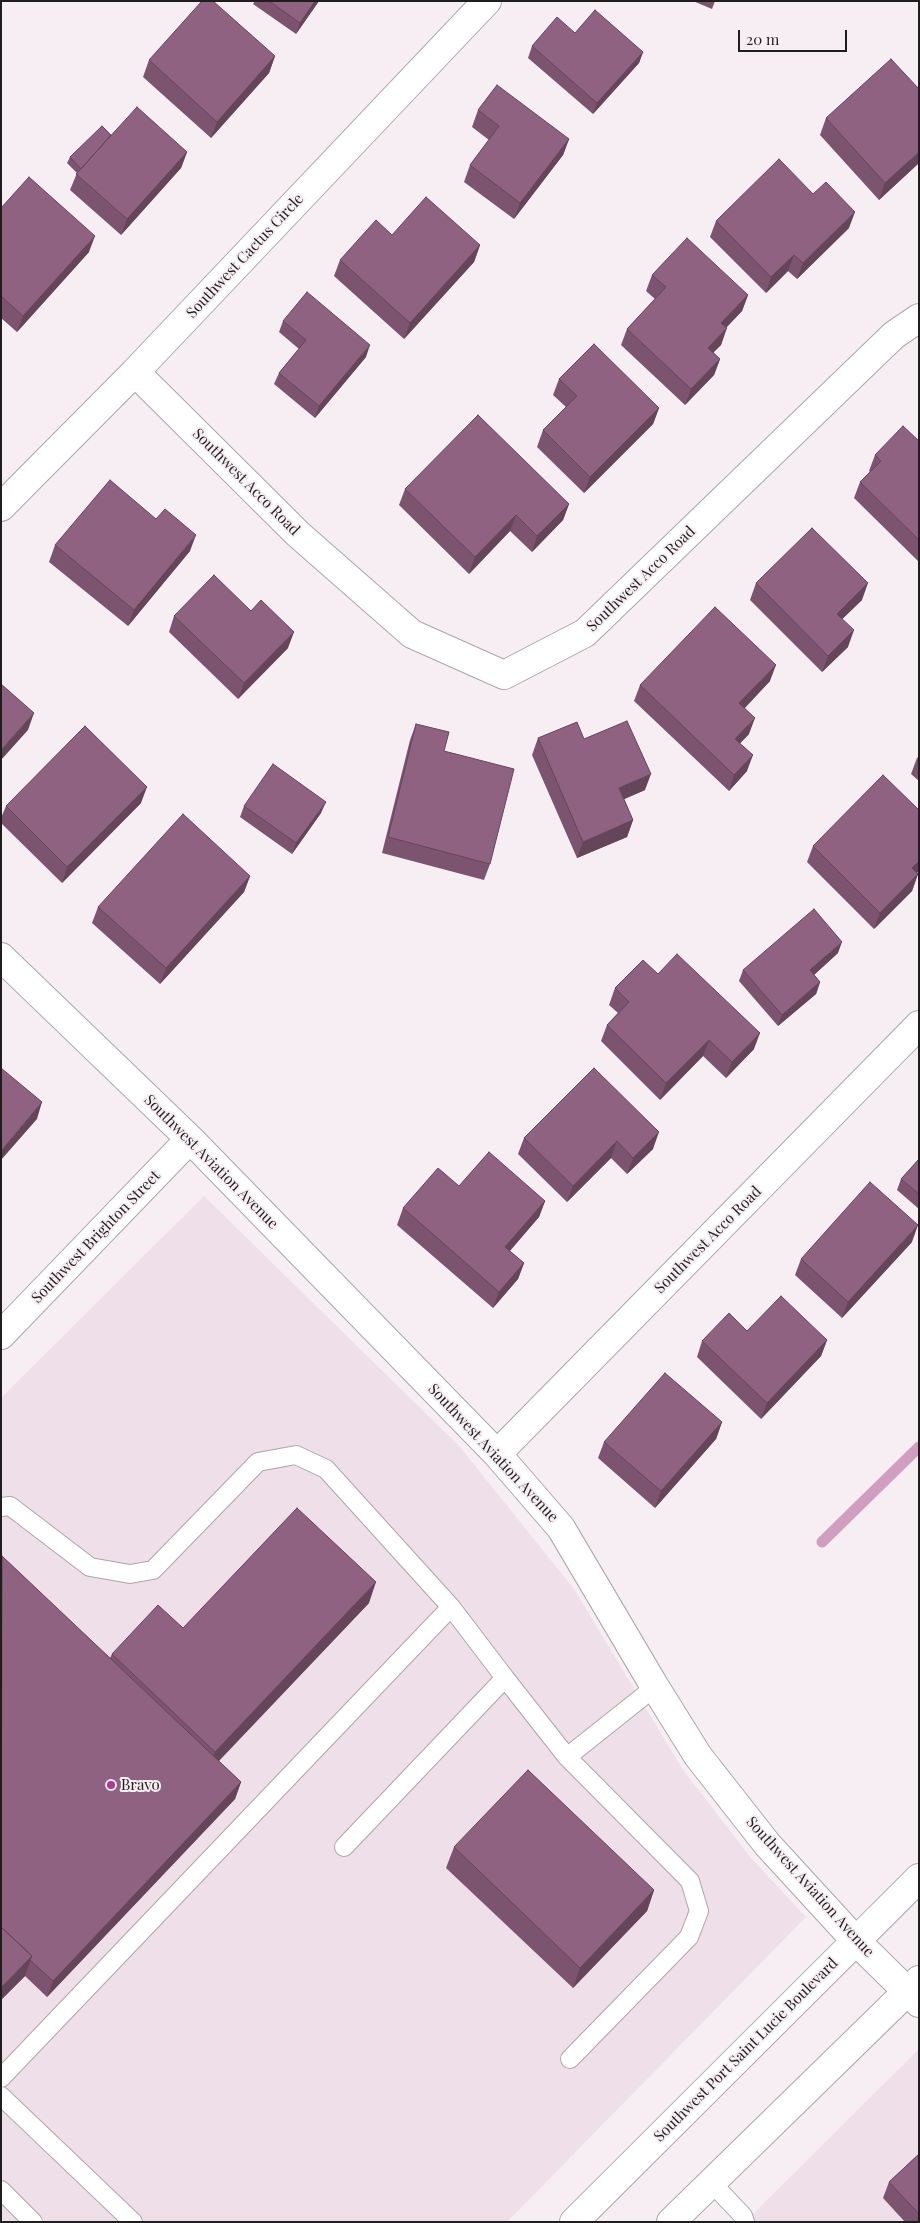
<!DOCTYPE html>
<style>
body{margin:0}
#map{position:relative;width:920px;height:2223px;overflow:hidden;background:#f7eef3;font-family:"Playfair Display",serif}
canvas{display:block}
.frame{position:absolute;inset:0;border:2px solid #201d1e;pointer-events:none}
.scale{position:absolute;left:738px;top:30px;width:109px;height:22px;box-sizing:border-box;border:2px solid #201d1e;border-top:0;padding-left:6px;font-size:15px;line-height:18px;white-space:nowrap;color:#201d1e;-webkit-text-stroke:4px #f7eef3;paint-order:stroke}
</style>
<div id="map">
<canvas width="920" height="2223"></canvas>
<div class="frame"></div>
<div class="scale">20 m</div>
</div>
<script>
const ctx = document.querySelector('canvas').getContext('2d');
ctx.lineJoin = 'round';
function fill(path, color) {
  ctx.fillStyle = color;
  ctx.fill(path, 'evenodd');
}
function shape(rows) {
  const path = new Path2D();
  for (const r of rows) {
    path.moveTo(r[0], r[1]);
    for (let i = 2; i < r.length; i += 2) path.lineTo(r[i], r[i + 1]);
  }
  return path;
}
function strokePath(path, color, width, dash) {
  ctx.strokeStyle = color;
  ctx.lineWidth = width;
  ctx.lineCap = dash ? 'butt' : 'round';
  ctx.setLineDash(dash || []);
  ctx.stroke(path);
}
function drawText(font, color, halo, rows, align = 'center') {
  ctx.font = font + ' "Playfair Display",serif';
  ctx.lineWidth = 4;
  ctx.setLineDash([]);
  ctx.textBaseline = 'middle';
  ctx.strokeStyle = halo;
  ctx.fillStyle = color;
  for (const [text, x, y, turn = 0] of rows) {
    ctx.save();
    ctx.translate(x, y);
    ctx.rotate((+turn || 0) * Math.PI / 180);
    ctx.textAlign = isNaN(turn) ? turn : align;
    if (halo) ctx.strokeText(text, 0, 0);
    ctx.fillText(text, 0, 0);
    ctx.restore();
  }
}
const built = shape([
 [204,1196,460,1447,574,1589,683,1770,751,1858,806,1917,507,2222,1,2222,1,1398],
 [919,2049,919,2222,745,2222]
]);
const stream = shape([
 [822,1542,919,1447]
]);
const service = shape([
 [1,1507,10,1506,90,1567,130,1574,153,1570,258,1462,296,1455,326,1469,451,1607,505,1678,344,1847],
 [505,1678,567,1757,690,1881,699,1911,689,1937,570,2059],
 [567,1757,655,1687],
 [1,2078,451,1607],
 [1,2096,133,2222],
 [711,2182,743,2216,745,2222],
 [1,2190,33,2222]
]);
const minor = shape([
 [135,372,298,534,412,634,504,675,585,633,894,335,919,318],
 [1,507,135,372,487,1],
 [1,957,190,1139,497,1454,561,1528,655,1687,698,1756,767,1844,855,1940,919,2003],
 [1,1335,190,1139],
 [497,1454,919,1025]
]);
const primary = shape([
 [574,2222,919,1878],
 [671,2222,919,1980]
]);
const wall = shape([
 [255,1,319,1,296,34,253,4],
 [693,1,715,1,712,9],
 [575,33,643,52,639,63,593,114,528,58,532,46],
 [275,56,269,73,211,138,143,77,149,60],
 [478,110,569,139,563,155,514,219,464,182,470,165,489,140,472,127],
 [826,118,919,163,879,200,820,135],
 [111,135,187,152,181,168,121,235,70,190,77,173,67,163,70,157],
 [813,194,849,228,797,279,788,271,766,293,710,237,716,221],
 [1,208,89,252,17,332,1,318],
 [392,235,480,245,474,262,404,339,334,276,340,260],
 [652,275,748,295,742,311,726,328,721,345,713,352,720,359,714,375,685,405,621,345,627,329,655,299,646,291],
 [283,321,366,357,315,418,274,384,279,373,299,349,279,332],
 [559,379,659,408,653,424,584,493,537,447,543,430,566,407,553,395],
 [919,441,919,562,854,498,860,482,870,472,869,471,875,455],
 [405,489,569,504,563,520,532,552,510,531,469,574,399,505],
 [55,545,190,551,128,626,49,562],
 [756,583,862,600,842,619,848,647,822,672,750,600],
 [174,616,288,648,238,699,169,632],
 [770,681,745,708,749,734,740,743,747,771,729,791,634,701,640,685],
 [416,724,490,864,484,880,382,853,410,740],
 [538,738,584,739,645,790,624,799,633,820,627,837,577,858,532,755],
 [919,756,919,781,911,774,917,758],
 [141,803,62,883,1,823,1,818,6,806],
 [244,806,321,813,292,854,240,817],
 [813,846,917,873,918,874,912,891,874,929,807,862],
 [250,876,244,892,160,984,92,923,98,907],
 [838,953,814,975,820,982,816,994,778,1026,739,981,743,970],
 [658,974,754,1049,726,1078,703,1056,660,1100,601,1041,607,1025,618,1013,609,1005,615,988],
 [594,1068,653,1149,627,1174,611,1158,567,1202,518,1154,524,1138],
 [919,1159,919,1209,897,1190,901,1179],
 [459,1186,545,1201,539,1217,510,1251,524,1263,518,1279,493,1308,397,1225,403,1208],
 [912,1242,842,1318,795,1275,801,1259],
 [747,1331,827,1340,821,1356,761,1419,697,1357,702,1341],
 [722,1422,716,1439,655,1508,598,1458,604,1442],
 [1,1557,110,1658,112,1654,183,1628,369,1603,219,1761,241,1782,235,1799,47,1997,25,1976,1,2000],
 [454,1847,654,1890,647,1911,573,1988,446,1868],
 [919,2154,919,2222,905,2222,883,2198,889,2182]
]);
const shadedWall = shape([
 [315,1,319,1,296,34,300,23],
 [643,52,639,63,593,114,597,103],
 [275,56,269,73,211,138,217,122],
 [569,139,563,155,514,219,520,203],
 [187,152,181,168,121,235,127,219],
 [919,152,919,163,879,200,885,183],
 [855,212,849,228,797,279,803,263],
 [95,236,89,252,17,332,23,316],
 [480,245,474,262,404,339,410,323],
 [794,255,788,271,766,293,771,277],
 [748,295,742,311,715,339,721,323],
 [727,328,721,345,702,364,708,348],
 [370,345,366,357,315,418,319,406],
 [720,359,714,375,685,405,691,389],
 [659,408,653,424,584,493,590,477],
 [569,504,563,520,532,552,537,536],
 [516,515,510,531,469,574,475,557],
 [196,535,190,551,128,626,134,610],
 [868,583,862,600,831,630,837,614],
 [854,630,848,647,822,672,828,656],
 [294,632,288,648,238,699,244,683],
 [776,665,770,681,734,719,739,703],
 [34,713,28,730,1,760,1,750],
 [755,718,749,734,729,755,735,739],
 [753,755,747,771,729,791,734,775],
 [651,774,645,790,613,804,619,788],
 [147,787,141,803,62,883,67,867],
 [326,802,321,813,292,854,296,843],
 [633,820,627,837,577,858,583,842],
 [919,861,919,871,906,884,912,868],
 [918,874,912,891,874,929,880,913],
 [250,876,244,892,160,984,166,968],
 [842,942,838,953,806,982,810,970],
 [820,982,816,994,778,1026,782,1015],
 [760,1033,754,1049,726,1078,732,1062],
 [709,1040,703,1056,660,1100,666,1083],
 [42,1102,37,1119,1,1160,1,1151],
 [659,1132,653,1149,627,1174,633,1158],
 [617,1141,611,1158,567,1202,573,1186],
 [545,1201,539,1217,499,1263,505,1247],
 [918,1225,912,1242,842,1318,848,1302],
 [524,1263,518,1279,493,1308,499,1292],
 [827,1340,821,1356,761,1419,767,1403],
 [722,1422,716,1439,655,1508,661,1491],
 [376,1582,369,1603,208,1772,215,1752],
 [241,1782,235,1799,47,1997,53,1981],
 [654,1890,647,1911,573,1988,580,1968],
 [32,1956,25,1976,1,2000,1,1988]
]);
const building = shape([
 [202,1,213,1,275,56,217,122,149,60,202,1],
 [269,1,315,1,300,23,269,1],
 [595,10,643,52,597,103,532,46,557,17,575,33,595,10],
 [891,59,919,89,919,152,885,183,826,118,891,59],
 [497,85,569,139,520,203,470,165,499,126,478,110,497,85],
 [137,107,187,152,127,219,76,174,137,107],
 [102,126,111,135,81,169,70,157,102,126],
 [779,159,813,194,826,182,855,212,803,263,794,255,771,277,716,221,779,159],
 [29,177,95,236,23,316,1,296,1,208,29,177],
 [426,197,480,245,410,323,340,260,376,220,392,235,426,197],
 [687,238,748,295,721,323,727,328,708,348,720,359,691,389,627,329,666,287,652,275,687,238],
 [307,292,370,345,319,406,279,373,306,340,283,321,307,292],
 [594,344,659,408,590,477,543,430,577,396,559,379,594,344],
 [478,415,569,504,537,536,516,515,475,557,405,489,478,415],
 [903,426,919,441,919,540,860,482,881,461,875,455,903,426],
 [110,480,156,519,165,509,196,535,134,610,55,545,110,480],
 [812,528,868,583,837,614,854,630,828,656,756,583,812,528],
 [214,575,251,611,261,600,294,632,244,683,174,616,214,575],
 [715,607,776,665,739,703,755,718,735,739,753,755,734,775,640,685,715,607],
 [1,684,34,713,1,750,1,684],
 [627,721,651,774,619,788,633,820,583,842,538,738,577,722,584,739,627,721],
 [416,724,449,732,444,751,514,769,490,864,388,837,416,724],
 [85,726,147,787,67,867,6,806,85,726],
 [273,764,326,802,296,843,244,806,273,764],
 [883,775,919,810,919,861,912,868,918,874,880,913,813,846,883,775],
 [183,814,250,876,166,968,98,907,183,814],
 [814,909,842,942,810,970,820,982,782,1015,743,970,814,909],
 [677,954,760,1033,732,1062,709,1040,666,1083,607,1025,629,1002,615,988,643,960,658,974,677,954],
 [1,1068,42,1102,1,1151,1,1068],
 [594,1068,659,1132,633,1158,617,1141,573,1186,524,1138,594,1068],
 [489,1152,545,1201,505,1247,524,1263,499,1292,403,1208,438,1168,459,1186,489,1152],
 [919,1159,919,1194,901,1179,919,1159],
 [870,1182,918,1225,848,1302,801,1259,870,1182],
 [781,1296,827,1340,767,1403,702,1341,729,1313,747,1331,781,1296],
 [665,1373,722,1422,661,1491,604,1442,665,1373],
 [297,1508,376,1582,215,1752,112,1654,158,1605,183,1628,297,1508],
 [2,1556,241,1782,53,1981,30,1960,32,1956,1,1927,2,1556],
 [528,1770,654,1890,580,1968,454,1847,528,1770],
 [1,1927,32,1956,1,1988,1,1927],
 [919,2154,919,2214,889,2182,919,2154]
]);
const markers = [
 [111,1785,5,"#b03a91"]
];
const streetNames = [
 ["Southwest Cactus Circle",245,256,-47],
 ["Southwest Acco Road",246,482,45],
 ["Southwest Acco Road",641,579,-44],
 ["Southwest Aviation Avenue",211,1162,45],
 ["Southwest Brighton Street",96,1237,-46],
 ["Southwest Acco Road",708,1240,-45],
 ["Southwest Aviation Avenue",493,1453,47],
 ["Southwest Aviation Avenue",810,1887,48],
 ["Southwest Port Saint Lucie Boulevard",746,2050,-45]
];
const poiNames = [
 ["Bravo",121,1785]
];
fill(built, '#efdfe9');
strokePath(stream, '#d19ebf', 11);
strokePath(service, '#ada5aa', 20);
strokePath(minor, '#ada5aa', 30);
strokePath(primary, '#ada5aa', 30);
strokePath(service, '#fff', 18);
strokePath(minor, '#fff', 28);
strokePath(primary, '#fff', 28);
fill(wall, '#7c546f');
fill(shadedWall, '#65455a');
fill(building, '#906281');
strokePath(building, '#65455a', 1);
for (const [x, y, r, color] of markers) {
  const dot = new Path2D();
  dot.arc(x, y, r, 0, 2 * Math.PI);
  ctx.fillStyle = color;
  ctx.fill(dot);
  strokePath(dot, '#f7eef3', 2);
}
drawText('15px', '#201d1e', '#f7eef3', streetNames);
drawText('15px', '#201d1e', '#f7eef3', poiNames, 'left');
</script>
